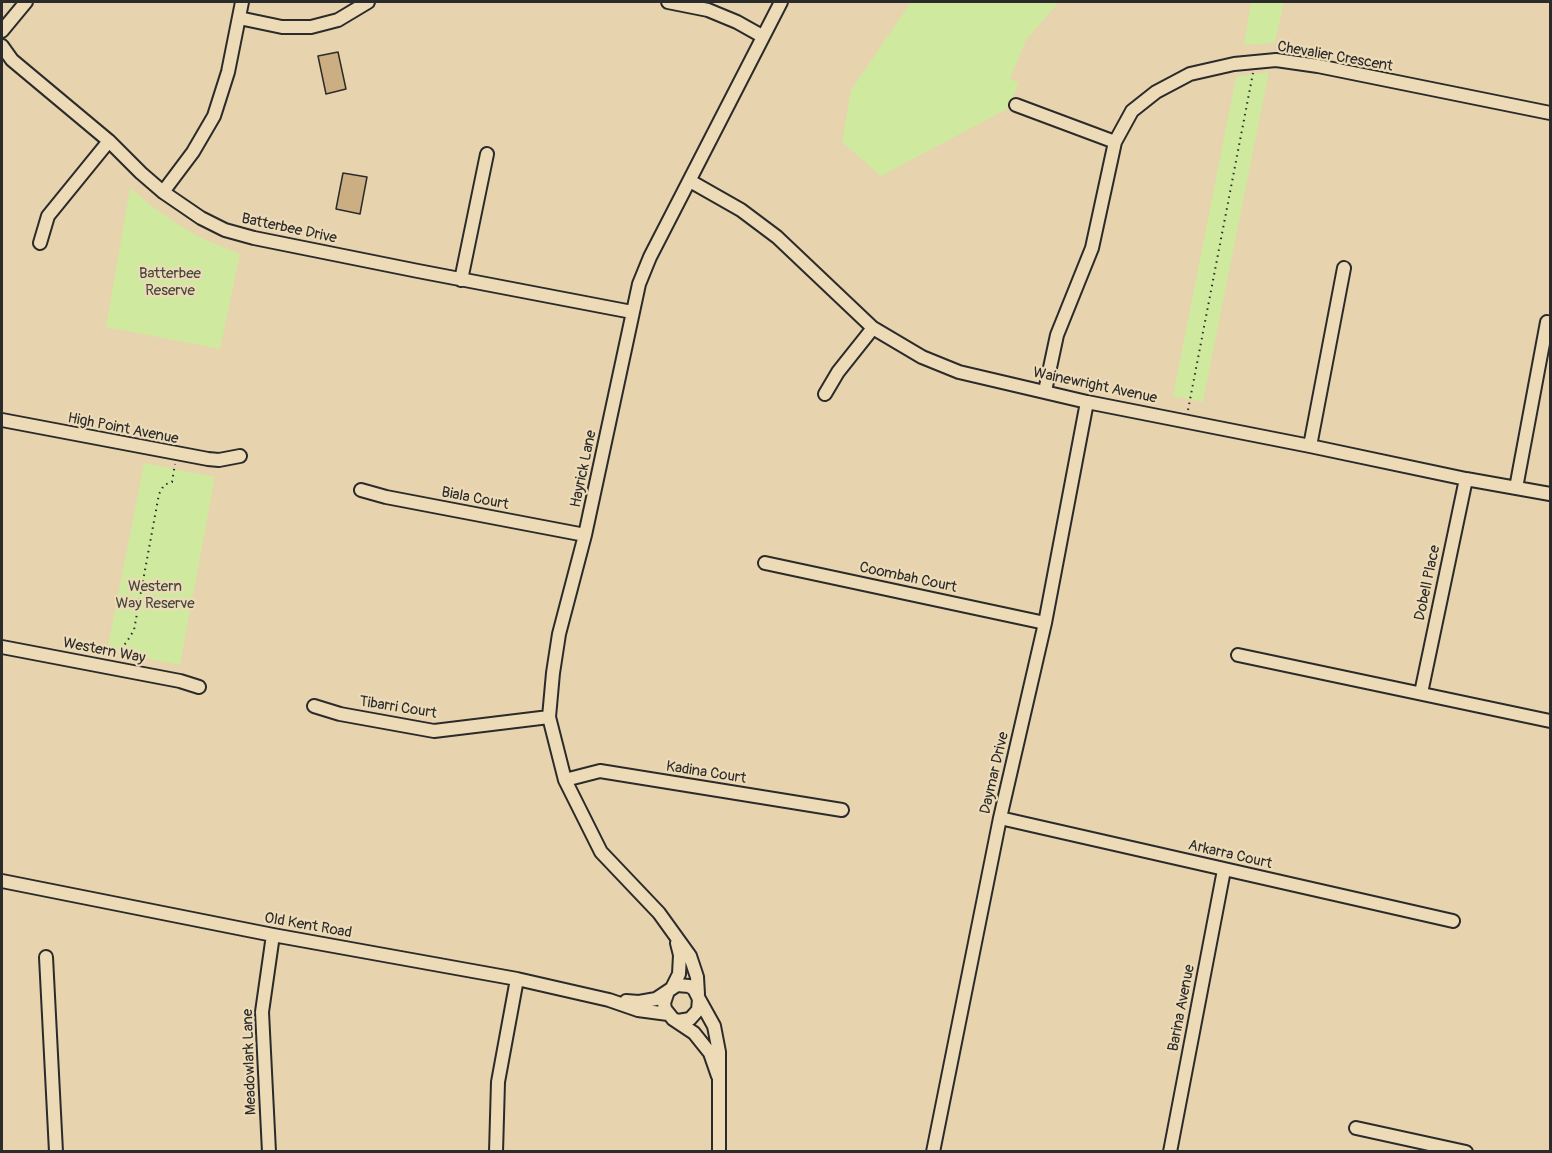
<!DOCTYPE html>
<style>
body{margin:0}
#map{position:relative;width:1552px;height:1153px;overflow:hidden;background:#e7d3ad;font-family:Pangolin,sans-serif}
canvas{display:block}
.frame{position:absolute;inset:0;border:3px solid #2b2b2b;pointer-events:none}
</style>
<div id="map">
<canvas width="1552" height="1153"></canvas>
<div class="frame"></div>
</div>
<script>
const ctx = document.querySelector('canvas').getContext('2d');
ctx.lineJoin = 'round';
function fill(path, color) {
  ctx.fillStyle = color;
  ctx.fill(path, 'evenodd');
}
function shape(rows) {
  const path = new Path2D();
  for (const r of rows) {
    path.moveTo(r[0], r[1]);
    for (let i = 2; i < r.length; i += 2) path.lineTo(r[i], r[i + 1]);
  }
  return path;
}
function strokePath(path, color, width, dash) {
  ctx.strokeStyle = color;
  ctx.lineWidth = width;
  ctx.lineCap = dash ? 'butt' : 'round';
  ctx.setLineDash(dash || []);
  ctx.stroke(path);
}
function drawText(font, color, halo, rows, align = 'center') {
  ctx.font = font + ' Pangolin,sans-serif';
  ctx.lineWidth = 4.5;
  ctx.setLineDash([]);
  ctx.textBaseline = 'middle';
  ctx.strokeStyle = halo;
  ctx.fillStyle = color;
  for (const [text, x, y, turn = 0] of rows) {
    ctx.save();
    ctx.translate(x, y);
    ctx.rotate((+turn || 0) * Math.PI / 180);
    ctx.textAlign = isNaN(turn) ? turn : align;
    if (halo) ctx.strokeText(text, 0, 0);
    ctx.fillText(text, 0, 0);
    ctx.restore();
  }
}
const green = shape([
 [911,2,1059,2,1026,40,1010,79,1019,83,1009,108,881,176,842,142,851,90],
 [1251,2,1284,2,1275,43,1244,45],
 [1269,72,1203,402,1173,396,1236,77],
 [130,188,154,208,179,225,201,238,240,254,220,349,106,327],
 [144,463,215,477,180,665,107,651]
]);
const building = shape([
 [338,52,346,89,326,94,318,56,338,52],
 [343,173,367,177,360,214,336,209,343,173]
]);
const path = shape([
 [1188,410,1253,73],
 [111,656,126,643,134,630,159,494,164,485,172,482,175,464]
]);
const minor = shape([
 [668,2,708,10,737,22,762,36],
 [239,18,282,27,311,27,338,20,368,2],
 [2,31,26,2],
 [2,46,12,60,109,141,141,173,163,192,201,218,225,230,254,238,418,271,632,312],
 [1016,105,1115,142],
 [690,181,741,210,777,237,873,328,922,357,959,372,1087,402,1310,446,1466,479,1550,494],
 [163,192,193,152,214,116,228,72,242,2],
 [40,243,48,216,109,141],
 [461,280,487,154],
 [1045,391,1057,335,1092,248,1115,142,1132,111,1156,92,1190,74,1234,64,1276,60,1318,66,1550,113],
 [825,394,838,372,873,328],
 [2,420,208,459,219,460,240,456],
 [1310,446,1344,268],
 [1516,488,1547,322],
 [361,490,386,497,585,535],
 [765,563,1045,623],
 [2,647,180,681,199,687],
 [1238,655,1550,721],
 [1421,693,1466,479],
 [314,706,340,714,434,731,549,717],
 [565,780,600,771,842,810],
 [1000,818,1453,921],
 [2,881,273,935,517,979,609,1000,638,1010,668,1014],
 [46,957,56,1152],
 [672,988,679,974,680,955,677,943],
 [698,994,697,977,690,956,659,913,601,852,565,780,549,717,553,673,559,634,585,535,639,284,650,257,781,2],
 [699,999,714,1026,719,1052,719,1152],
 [626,1001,639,1002,656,999,668,991],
 [673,1019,678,1021,690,1019,698,1010,699,999,694,989,689,986,677,985,668,991,664,1003,665,1009,673,1019,694,1033,710,1053,718,1076],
 [1356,1128,1466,1152],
 [269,1152,262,1012,273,935],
 [496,1152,498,1082,517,979],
 [933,1152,1000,818,1045,623,1087,402],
 [1170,1152,1224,870]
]);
const streetNames = [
 ["Chevalier Crescent",1335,57,10],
 ["Batterbee Drive",289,229,12],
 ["Wainewright Avenue",1095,386,12],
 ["High Point Avenue",123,429,11],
 ["Hayrick Lane",584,469,-78],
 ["Biala Court",475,499,11],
 ["Coombah Court",908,578,12],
 ["Dobell Place",1428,583,-78],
 ["Western Way",104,651,11],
 ["Tibarri Court",398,708,9],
 ["Kadina Court",706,773,9],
 ["Daymar Drive",995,773,-77],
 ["Arkarra Court",1230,855,13],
 ["Old Kent Road",308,926,10],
 ["Barina Avenue",1182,1008,-79],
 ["Meadowlark Lane",250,1062,-92]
];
const parkNames = [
 ["Batterbee",170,274],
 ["Reserve",170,291],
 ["Western",155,587],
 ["Way Reserve",155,604]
];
fill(green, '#cfe99f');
fill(building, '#cbae81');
strokePath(building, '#2b2b2b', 1.5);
strokePath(minor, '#2b2b2b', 16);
strokePath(path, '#2b2b2b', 2, [1.5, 4.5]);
strokePath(minor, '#eddbb8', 12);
drawText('15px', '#2b2b2b', '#eddbb8', streetNames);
drawText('15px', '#44483c', '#eddbb8', parkNames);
</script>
